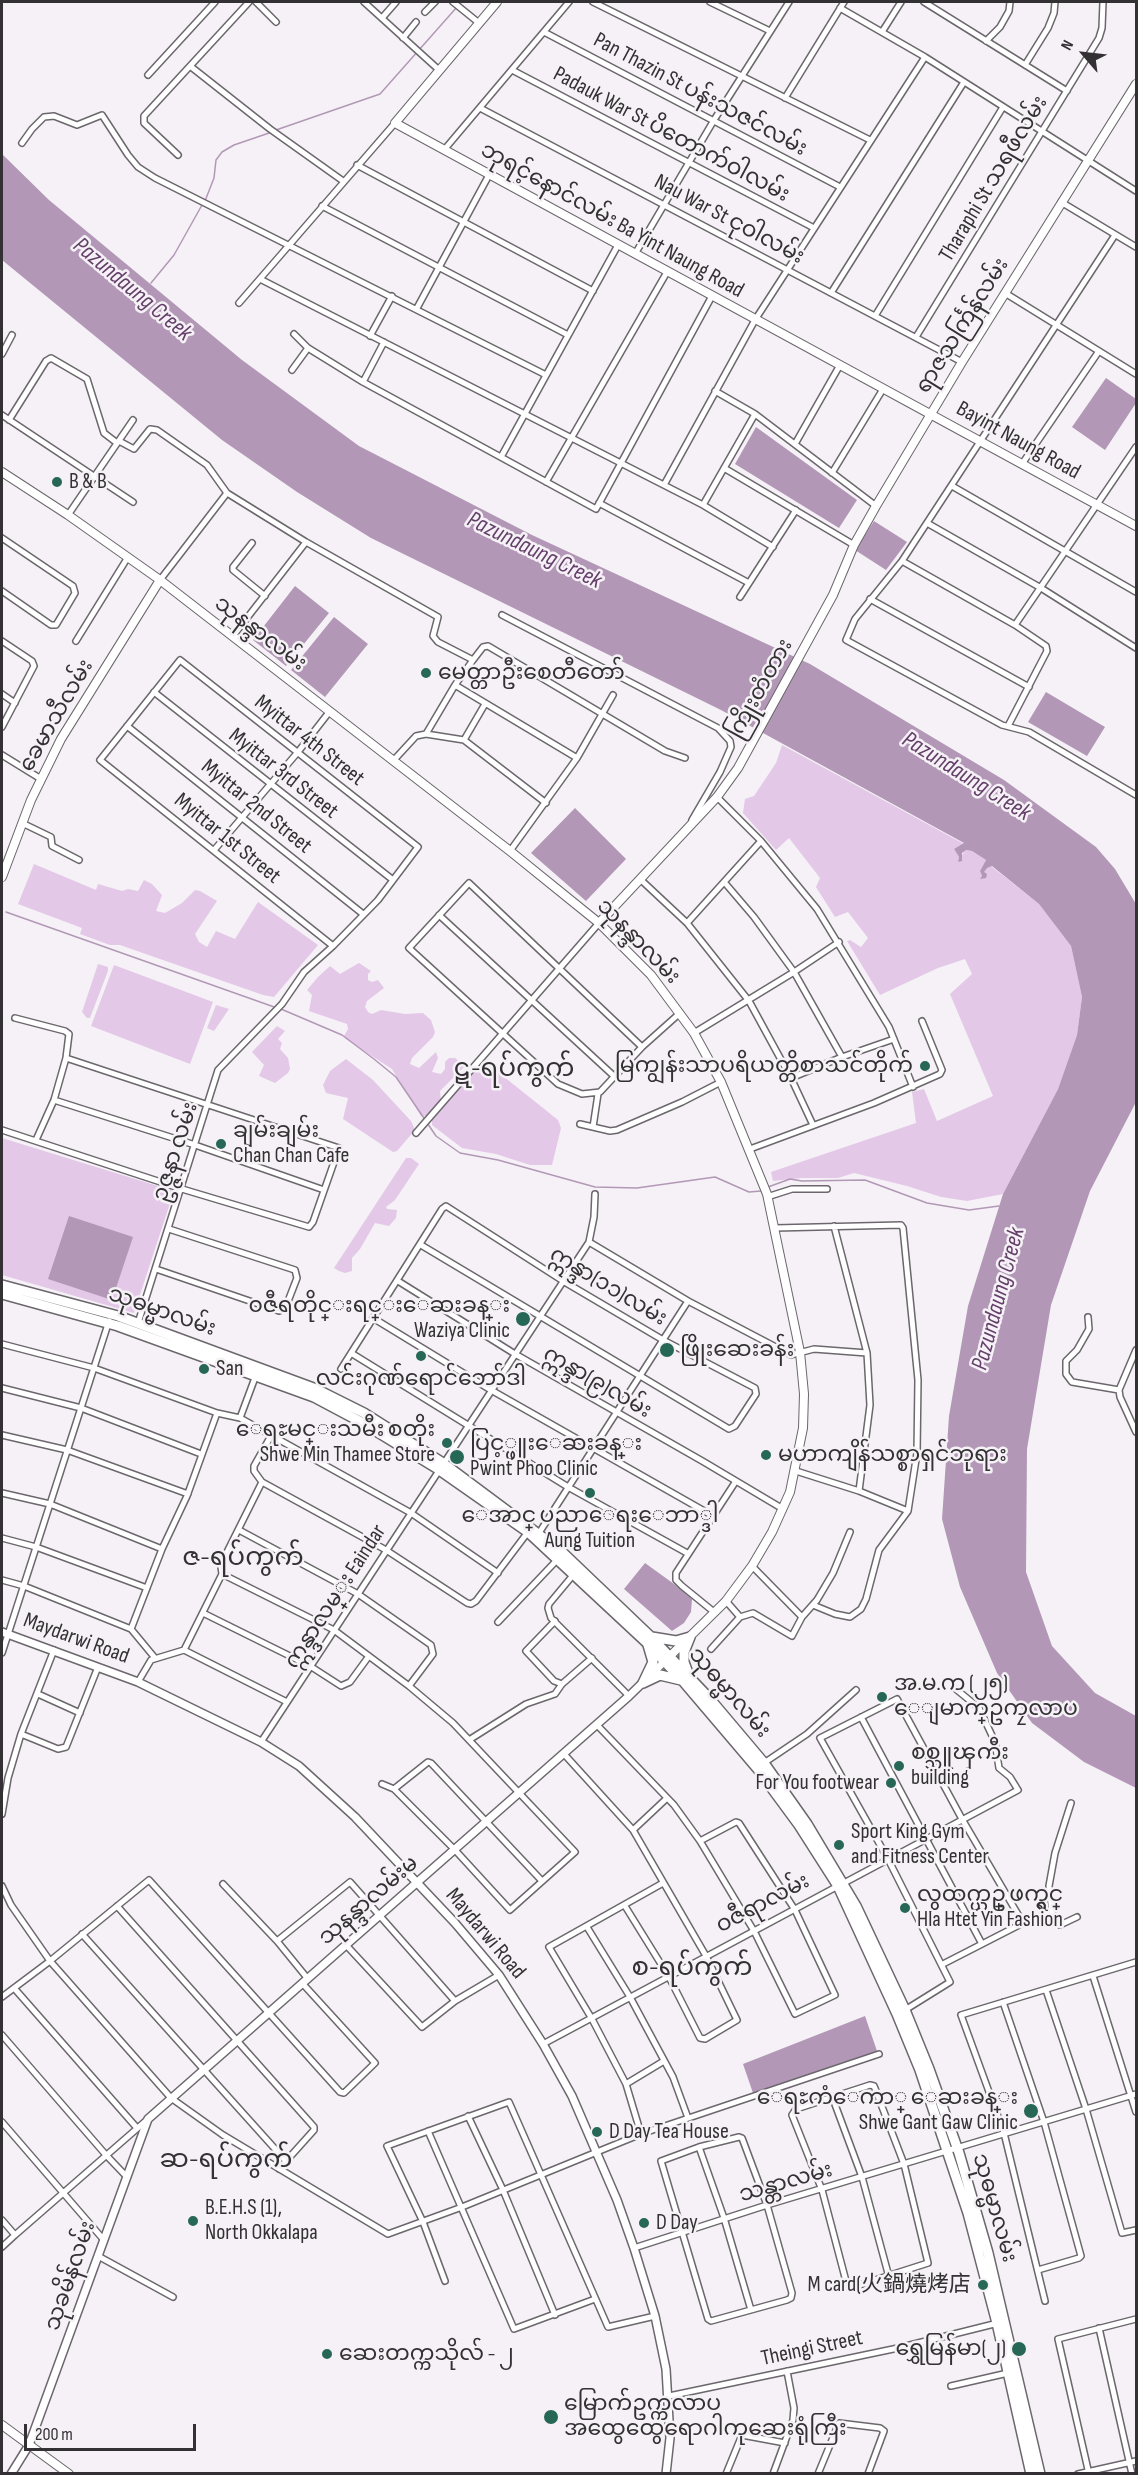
<!DOCTYPE html>
<meta charset="utf-8">
<style>
body{margin:0}
#map{position:relative;width:1138px;height:2475px;overflow:hidden;background:#f5f1f6;font-family:"Sofia Sans Condensed",sans-serif}
canvas{display:block}
.frame{position:absolute;inset:0;border:3px solid #333133;pointer-events:none}
.north{position:absolute;left:1054px;top:24px;width:60px;height:60px;-webkit-text-stroke:4px #f5f1f6;paint-order:stroke;rotate:298deg;font-size:16px;font-weight:700;line-height:24px;text-align:center;color:#333133}
.north::after{content:'';display:block;margin:auto;width:21px;height:27px;background:#333133;clip-path:polygon(50% 0,100% 100%,50% 72%,0 100%)}
.scale{position:absolute;left:24px;top:2424px;width:172px;height:27px;box-sizing:border-box;border:3px solid #333133;border-top:0;padding-left:8px;font-size:18px;line-height:21px;white-space:nowrap;color:#333133;-webkit-text-stroke:4px #f5f1f6;paint-order:stroke}
</style>
<div id="map">
<canvas width="1138" height="2475"></canvas>
<div class="frame"></div>
<div class="north">N</div>
<div class="scale">200 m</div>
</div>
<script>
const ctx = document.querySelector('canvas').getContext('2d');
ctx.lineJoin = 'round';
function fill(path, color) {
  ctx.fillStyle = color;
  ctx.fill(path, 'evenodd');
}
function shape(rows) {
  const path = new Path2D();
  for (const r of rows) {
    path.moveTo(r[0], r[1]);
    for (let i = 2; i < r.length; i += 2) path.lineTo(r[i], r[i + 1]);
  }
  return path;
}
function strokePath(path, color, width, dash) {
  ctx.strokeStyle = color;
  ctx.lineWidth = width;
  ctx.lineCap = dash ? 'butt' : 'round';
  ctx.setLineDash(dash || []);
  ctx.stroke(path);
}
function drawText(font, color, halo, rows, align = 'center') {
  ctx.font = font + ' "Sofia Sans Condensed","Noto Sans SC","Noto Sans Myanmar",sans-serif';
  ctx.lineWidth = 5;
  ctx.setLineDash([]);
  ctx.textBaseline = 'middle';
  ctx.strokeStyle = halo;
  ctx.fillStyle = color;
  for (const [text, x, y, turn = 0] of rows) {
    ctx.save();
    ctx.translate(x, y);
    ctx.rotate((+turn || 0) * Math.PI / 180);
    ctx.textAlign = isNaN(turn) ? turn : align;
    if (halo) ctx.strokeText(text, 0, 0);
    ctx.fillText(text, 0, 0);
    ctx.restore();
  }
}
const green = shape([
 [782,745,964,844,954,849,959,857,958,863,965,850,972,851,986,860,980,871,982,876,980,879,986,868,991,866,1039,904,1071,946,1082,997,1077,1035,1058,1089,1003,1194,967,1201,941,1197,907,1186,854,1173,838,1178,802,1178,773,1181,771,1172,916,1123,912,1092,924,1089,937,1121,993,1096,950,994,972,974,965,959,938,968,880,995,847,941,850,940,861,947,868,938,848,912,835,917,816,887,820,878,789,838,776,850,743,813,745,799,754,796,776,763],
 [34,864,96,890,98,884,122,891,128,889,138,891,144,880,152,884,162,895,156,911,165,913,182,903,195,890,200,891,217,901,195,934,199,942,207,947,216,931,235,939,258,902,318,945,274,997,263,995,120,945,110,945,80,934,82,928,18,904],
 [359,963,371,971,368,974,368,980,372,982,378,980,384,988,367,1001,365,1007,368,1012,372,1014,381,1010,405,1014,423,1013,431,1020,435,1032,433,1037,412,1058,410,1064,419,1068,436,1052,438,1058,432,1072,441,1074,445,1069,445,1062,449,1058,455,1058,465,1066,440,1091,441,1103,426,1116,421,1116,392,1069,346,1039,344,1036,348,1029,347,1024,309,1011,312,995,307,990,318,977,330,966,340,974],
 [98,964,108,967,108,971,90,1018,87,1018,82,1012],
 [114,965,213,1002,190,1064,91,1026],
 [216,1005,229,1009,214,1031,207,1028],
 [277,1026,285,1031,278,1039,282,1043,280,1049,288,1058,290,1069,288,1073,275,1083,259,1076,264,1065,252,1052],
 [346,1059,373,1080,411,1121,415,1130,397,1151,393,1152,343,1119,348,1098,326,1093,323,1085,330,1071],
 [493,1068,558,1120,561,1128,552,1165,530,1165,496,1154,462,1148,432,1125,432,1120,475,1070,483,1074],
 [2,1138,174,1191,134,1313,2,1275],
 [406,1158,411,1158,419,1164,395,1200,386,1207,387,1209,397,1210,396,1218,389,1226,375,1223,360,1249,352,1258,352,1271,345,1273,339,1271,334,1268]
]);
const water = shape([
 [2,154,49,200,242,360,359,446,532,535,810,664,1004,780,1096,847,1115,869,1136,904,1136,1102,1090,1191,1051,1305,1027,1449,1026,1572,1052,1646,1095,1693,1136,1716,1136,1788,1084,1762,1032,1723,997,1673,960,1587,942,1519,949,1416,968,1306,1003,1194,1058,1089,1077,1035,1082,997,1071,946,1039,904,992,866,987,868,984,872,987,874,986,878,980,879,982,876,980,871,986,860,972,851,966,850,962,853,962,861,958,862,959,857,954,849,964,843,721,710,371,538,297,492,222,440,2,260],
 [1106,378,1136,399,1136,403,1105,450,1072,427],
 [756,427,857,500,839,528,735,464],
 [874,521,907,542,886,570,855,550],
 [295,586,329,613,286,666,253,640],
 [334,617,368,644,325,697,291,670],
 [1046,692,1105,727,1087,756,1028,722],
 [575,808,626,859,586,901,531,853],
 [69,1216,133,1237,112,1300,48,1279],
 [645,1563,674,1584,692,1599,691,1612,684,1623,672,1631,624,1589],
 [865,2016,877,2051,753,2093,743,2064]
]);
const stream = shape([
 [276,130,380,94,457,7],
 [205,201,214,178,216,160,222,152,234,145,272,132],
 [151,283,174,255,202,205],
 [6,912,277,1008],
 [281,1009,342,1035,374,1059,396,1077,436,1136,460,1153,498,1160,595,1187,637,1188,715,1177,749,1192,761,1191],
 [768,1187,790,1179,802,1181,865,1180,927,1203,969,1210,999,1206]
]);
const minor = shape([
 [256,2,276,22],
 [364,2,439,70],
 [453,2,479,23],
 [593,2,870,140],
 [710,2,770,31],
 [924,2,1067,91],
 [840,8,925,57,1136,191],
 [425,12,435,2],
 [382,18,396,2],
 [544,32,840,187],
 [882,32,901,2],
 [403,38,416,22],
 [986,41,1000,27,1009,11,1010,2],
 [1025,65,1048,28,1054,13,1055,2],
 [190,66,270,129,343,181],
 [512,70,814,228],
 [148,75,215,2],
 [785,98,844,2],
 [480,108,962,362],
 [22,143,32,129,44,117,54,116,77,125,102,115,128,155,138,167,155,178,546,375],
 [444,150,569,2],
 [178,155,144,123,144,116,249,2],
 [357,165,593,291],
 [1061,202,1136,247],
 [322,206,568,335],
 [1115,235,902,561,855,619,846,640,1002,725,1029,732,1136,795],
 [635,254,714,120,789,2],
 [260,279,703,505,773,547],
 [831,293,964,82],
 [1005,293,1136,374],
 [239,303,395,123],
 [417,308,489,175],
 [875,316,1003,107],
 [294,334,308,348,363,382],
 [370,336,392,296],
 [916,337,1099,38,1102,28,1103,2],
 [384,342,363,382,596,509,712,296],
 [2,354,12,335],
 [292,370,308,348],
 [715,391,755,414,876,506],
 [2,415,133,502],
 [9,420,46,361,51,358,87,379,104,433,117,443],
 [119,441,134,449,150,429,157,430,207,465,227,493,306,542,438,617,433,636,438,642,473,660],
 [795,444,840,365],
 [501,457,618,245],
 [1022,464,1099,351],
 [724,468,854,545],
 [832,473,883,389],
 [546,482,667,272],
 [664,485,755,320,925,57],
 [952,486,1136,592],
 [599,503,749,583],
 [703,505,755,414],
 [68,515,133,420],
 [927,523,1041,588,1136,648],
 [2,538,73,586,75,593,56,625,51,625,2,591],
 [252,543,233,567,233,570,265,596],
 [902,561,1015,625,1046,646,1047,651,1008,726],
 [160,580,227,493],
 [740,597,796,510],
 [870,599,1029,687],
 [502,615,718,728,730,741,731,747,720,772,692,820],
 [1015,625,1136,447],
 [233,636,306,542],
 [2,641,32,661,34,666,2,727],
 [76,641,128,557],
 [455,685,577,758],
 [154,692,393,880],
 [2,694,15,703],
 [127,726,363,914],
 [426,734,455,685,473,660,483,647,488,646,665,751,685,758],
 [464,740,485,704],
 [2,755,41,779],
 [393,761,416,736,426,734,464,740,546,803],
 [717,797,761,841,817,909,889,1027,913,1087],
 [22,823,51,837,52,846,79,860],
 [215,849,298,752,330,711],
 [510,851,577,758,613,695],
 [640,879,687,923,749,1001,791,1078,813,1125],
 [725,883,754,917,794,972,842,1057],
 [439,915,615,1077],
 [687,923,761,841],
 [15,1018,65,1031,69,1034,66,1058,54,1100,36,1140],
 [694,1033,794,972,839,942],
 [642,1047,469,883,409,948,558,1084,582,1094,600,1092,642,1047,680,1013],
 [791,1078,842,1057,894,1039],
 [54,1100,195,1145,324,1190],
 [580,1124,610,1131,617,1130,682,1102,721,1082],
 [593,1127,598,1094],
 [2,1130,182,1189,309,1227,313,1222,339,1148,66,1058],
 [416,1133,599,923],
 [750,1149,874,1103,940,1074,942,1070,922,1021],
 [767,1197,792,1189,827,1189],
 [834,1226,867,1353,870,1405,859,1491],
 [775,1228,901,1225,903,1228,918,1380,917,1453,908,1511,879,1550,866,1599,861,1609,850,1617,835,1614,813,1605],
 [589,1242,688,1301,791,1355,814,1349,867,1353],
 [156,1269,279,1311,285,1309,297,1278,295,1270,169,1229],
 [398,1281,515,1354,704,1462,783,1509],
 [1088,1317,1089,1329,1077,1350,1066,1361,1066,1374,1072,1382,1119,1390],
 [373,1318,491,1390,713,1516],
 [138,1323,218,1070,282,1004,304,972,333,946,378,900,418,847,180,660,100,760,333,946],
 [2,1344,94,1368,217,1413,240,1418,411,1513,498,1573],
 [1136,1350,1119,1390,1120,1397,1136,1432],
 [351,1353,568,1487,687,1553],
 [341,1369,442,1209,446,1206,563,1281,663,1340,755,1388,756,1394,735,1426,729,1429,421,1245],
 [2,1388,81,1408,201,1454],
 [240,1418,256,1375],
 [272,1434,254,1466,254,1471,262,1482,386,1550,467,1603,471,1604,476,1601,528,1532],
 [2,1435,67,1450,188,1494],
 [796,1471,859,1491,908,1511],
 [2,1493,50,1504,162,1549],
 [239,1530,358,1594,431,1645,433,1654,409,1686],
 [539,1533,688,1301],
 [2,1538,36,1547,147,1588],
 [752,1566,802,1617],
 [222,1574,334,1630,409,1686,453,1723,575,1852,510,1910,455,1850,394,1789],
 [574,1574,549,1604,548,1608,551,1618,629,1696],
 [2,1580,24,1586,131,1629],
 [726,1601,740,1617],
 [714,1612,682,1586,676,1580,676,1573,736,1481],
 [203,1613,310,1666,341,1686,350,1682,369,1656],
 [555,1621,526,1651,554,1681,562,1684],
 [498,1622,557,1560],
 [131,1629,162,1549,187,1496,217,1413],
 [131,1629,155,1658],
 [711,1649,740,1617,753,1613,792,1636,802,1617,817,1600,833,1573,850,1532],
 [184,1650,222,1574,221,1567,223,1560,262,1482],
 [184,1650,287,1702],
 [2,1653,109,1321],
 [138,1682,151,1660,184,1650],
 [38,1694,80,1713],
 [861,1717,982,1944],
 [597,1725,674,1805,700,1841,754,1931,795,2014,835,1995,795,1910,739,1823,736,1822,700,1841],
 [21,1734,58,1749,66,1747,98,1667],
 [469,1740,526,1704,555,1694,562,1684,592,1658],
 [261,1742,589,1242,594,1217,595,1194],
 [564,1754,633,1830,706,1956,737,2020,705,2039,700,2038,669,1977,625,1906],
 [764,1763,807,1734,856,1690],
 [382,1784,394,1789,428,1762,431,1763,542,1881],
 [1071,1803,1055,1853,1049,1886,1052,1913,1060,1925,1077,1917],
 [2,1814,8,1778,21,1734,54,1650],
 [633,1830,666,1799],
 [844,1883,1018,1790,1010,1777,999,1768,995,1742,979,1708,957,1690],
 [223,1884,277,1941,308,1979],
 [2,1886,11,1905,50,1961,171,2098,223,2135,388,2234,462,2207,641,2134,879,2054],
 [117,1906,314,2127,314,2130,279,2169],
 [587,1927,630,1997,673,2077,688,2118],
 [82,1934,285,2160],
 [277,1941,350,1882,455,2001],
 [346,1945,422,2027,455,2001,499,1975],
 [943,1964,1023,1923,1052,1913],
 [1093,1976,1136,2112],
 [14,1988,137,2128],
 [1046,1990,1086,2109,1122,2233,1136,2230],
 [2,1997,50,1961,149,1880,340,2092,344,2093,375,2063,302,1983],
 [1003,2002,1044,2122,1081,2256,1079,2258,1038,2270],
 [905,2010,950,1982,888,1859,820,1738,897,1699,962,1819,1023,1923],
 [2,2035,106,2155,126,2176],
 [543,2044,838,1886],
 [626,2084,664,2061],
 [870,2085,874,2086,876,2091,904,2164,928,2263,850,2288,847,2285,822,2190,792,2115,796,2109,870,2085],
 [833,2099,862,2177,889,2277],
 [468,2116,503,2190,555,2315],
 [2,2122,103,2239],
 [428,2131,514,2329,595,2299],
 [641,2134,626,2084,592,2019,549,1947,663,1883],
 [739,2137,742,2138,767,2205,792,2293,791,2298,787,2300,711,2321,708,2319,661,2161,699,2147,739,2137],
 [699,2147,724,2218,751,2310],
 [2,2220,15,2235,148,2119],
 [2,2247,15,2235],
 [634,2248,767,2205,1136,2094],
 [98,2256,173,2297],
 [445,2281,423,2222,387,2146,509,2102,608,2327,655,2316],
 [1045,2301,1004,2133,961,2015,1136,1962],
 [1099,2328,1132,2474],
 [951,2386,1008,2373],
 [669,2396,898,2348,998,2323],
 [726,2474,742,2435,785,2443],
 [773,2474,793,2420,794,2408,787,2371],
 [818,2474,839,2423,880,2428,884,2431,868,2474],
 [1078,2474,1136,2461],
 [1089,2474,1058,2339,1136,2319]
]);
const tertiary = shape([
 [2,1632,138,1682,261,1742,299,1766,355,1817,455,1923,499,1975,543,2044,572,2096,617,2200,634,2248,655,2316,666,2369,670,2438,666,2474],
 [11,2474,29,2445,148,2119,629,1696,665,1661]
]);
const secondary = shape([
 [497,2,395,123,1136,526],
 [2,472,68,515,160,580,510,851,599,923,651,975,694,1033,721,1082,767,1194,800,1352,804,1394,803,1428,790,1492,772,1532,752,1566,726,1601,666,1660],
 [2,877,31,800,61,739,160,580],
 [599,923,717,797,738,768,833,595,854,545,876,506,962,362,1136,84],
 [2,2425,69,2474]
]);
const primary = shape([
 [2,1285,118,1316,316,1389,364,1413,443,1463,561,1551,651,1637,710,1699,764,1763,807,1824,856,1906,905,2010,929,2069,959,2153,988,2253,1040,2474],
 [2,1294,118,1326,314,1397,361,1422,438,1469,528,1532,645,1641,683,1681,757,1768,799,1825,838,1886,897,2014,920,2070,968,2213,997,2323,1031,2474],
 [652,1637,676,1641,690,1637],
 [688,1673,684,1662,684,1652,690,1637],
 [643,1683,653,1662,648,1645],
 [643,1683,660,1675,681,1680]
]);
const markers = [
 [57,482,6,"#276756"],
 [426,673,6,"#276756"],
 [925,1066,6,"#276756"],
 [221,1144,6,"#276756"],
 [523,1319,8,"#276756"],
 [667,1350,8,"#276756"],
 [421,1356,6,"#276756"],
 [204,1369,6,"#276756"],
 [447,1443,6,"#276756"],
 [766,1455,6,"#276756"],
 [457,1457,8,"#276756"],
 [590,1493,6,"#276756"],
 [882,1697,6,"#276756"],
 [899,1766,6,"#276756"],
 [891,1783,6,"#276756"],
 [839,1845,6,"#276756"],
 [905,1908,6,"#276756"],
 [1031,2111,8,"#276756"],
 [597,2132,6,"#276756"],
 [193,2221,6,"#276756"],
 [644,2223,6,"#276756"],
 [983,2285,6,"#276756"],
 [1019,2349,8,"#276756"],
 [327,2354,6,"#276756"],
 [551,2417,8,"#276756"]
];
const streetNames = [
 ["Pan Thazin St ပန်းသဇင်လမ်း",700,95,28],
 ["Padauk War St ပိတောက်ဝါလမ်း",671,135,28],
 ["Tharaphi St သရဖီလမ်း",994,179,-59],
 ["Nau War St ငုဝါလမ်း",729,220,28],
 ["ဘုရင့်နောင်လမ်း Ba Yint Naung Road",612,221,29],
 ["ရာဇသင်္ကြန်လမ်း",963,326,-58],
 ["Bayint Naung Road",1018,441,29],
 ["သုနန္ဒာလမ်း",260,634,37],
 ["ကြိုးတံတား",761,689,-61],
 ["ခေမာသီလမ်း",57,716,-60],
 ["Myittar 4th Street",309,741,38],
 ["Myittar 3rd Street",283,774,38],
 ["Myittar 2nd Street",256,807,39],
 ["Myittar 1st Street",227,839,39],
 ["သုနန္ဒာလမ်း",638,942,46],
 ["ဥဇ္ဇနာ လမ်း",176,1152,-72],
 ["ဣန္ဒာ(၁၁)လမ်း",608,1287,31],
 ["သုဓမ္မာလမ်း",162,1312,19],
 ["ဣန္ဒာ(၉)လမ်း",597,1383,30],
 ["ဣန္ဒာလမ္း Eaindar",336,1597,-57],
 ["Maydarwi Road",76,1639,20],
 ["သုဓမ္မာလမ်း",729,1693,49],
 ["သုနန္ဒာလမ်းမ",369,1901,-41],
 ["ဝဇီရာလမ်း",763,1904,-28],
 ["Maydarwi Road",485,1934,50],
 ["သန္တာလမ်း",786,2183,-16],
 ["သုဓမ္မာလမ်း",994,2208,74],
 ["သုခမိန်လမ်း",71,2276,-71],
 ["Theingi Street",812,2349,-12]
];
const poiNames = [
 ["B & B",69,482],
 ["မေတ္တာဦးစေတီတော်",438,673],
 ["မြကျွန်းသာပရိယတ္တိစာသင်တိုက်",913,1066,"right"],
 ["ချမ်းချမ်း",233,1131],
 ["Chan Chan Cafe",233,1156],
 ["၀ဇီရတိုင္းရင္းေဆးခန္း",510,1306,"right"],
 ["Waziya Clinic",510,1331,"right"],
 ["ဖြိုးဆေးခန်း",680,1350],
 ["San",216,1369],
 ["လင်းဂုဏ်ရောင်ဘော်ဒါ",421,1379,"center"],
 ["ေရႊမင္းသမီး စတိုး",435,1430,"right"],
 ["Shwe Min Thamee Store",435,1455,"right"],
 ["ပြင့္ဖူးေဆးခန္း",470,1444],
 ["Pwint Phoo Clinic",470,1469],
 ["မဟာကျိန်သစ္စာရှင်ဘုရား",778,1455],
 ["ေအာင္ ပညာေရးေဘာ္ဒါ",590,1516,"center"],
 ["Aung Tuition",590,1541,"center"],
 ["အ.မ.က (၂၅)",894,1684],
 ["ေျမာက္ဥကၠလာပ",894,1709],
 ["စစ္သူၾကီး",911,1753],
 ["building",911,1778],
 ["For You footwear",879,1783,"right"],
 ["Sport King Gym",851,1832],
 ["and Fitness Center",851,1857],
 ["လွထက္ယဥ္ ဖက္ရွင္",917,1895],
 ["Hla Htet Yin Fashion",917,1920],
 ["ေရႊကံေကာ္ ေဆးခန္း",1018,2098,"right"],
 ["Shwe Gant Gaw Clinic",1018,2123,"right"],
 ["D Day Tea House",609,2132],
 ["B.E.H.S (1),",205,2208],
 ["North Okkalapa",205,2233],
 ["D Day",656,2223],
 ["M card(火鍋燒烤店",971,2285,"right"],
 ["ရွှေမြန်မာ(၂)",1006,2349,"right"],
 ["ဆေးတက္ကသိုလ် - ၂",339,2354],
 ["မြောက်ဥက္ကလာပ",564,2404],
 ["အထွေထွေရောဂါကုဆေးရုံကြီး",564,2429]
];
const waterNames = [
 ["Pazundaung Creek",132,290,40],
 ["Pazundaung Creek",534,551,26],
 ["Pazundaung Creek",966,777,32],
 ["Pazundaung Creek",999,1299,-75]
];
const quarterNames = [
 ["ဋ-ရပ်ကွက်",514,1069],
 ["ဇ-ရပ်ကွက်",243,1558],
 ["စ-ရပ်ကွက်",692,1968],
 ["ဆ-ရပ်ကွက်",226,2160]
];
fill(green, '#e3c8e7');
fill(water, '#b298b6');
strokePath(stream, '#b298b6', 1.5);
strokePath(minor, '#6b676c', 8);
strokePath(tertiary, '#6b676c', 10);
strokePath(secondary, '#6b676c', 10);
strokePath(primary, '#6b676c', 12);
strokePath(minor, '#fff', 5);
strokePath(tertiary, '#fff', 7);
strokePath(secondary, '#fff', 8);
strokePath(primary, '#fff', 9);
for (const [x, y, r, color] of markers) {
  const dot = new Path2D();
  dot.arc(x, y, r, 0, 2 * Math.PI);
  ctx.fillStyle = color;
  ctx.fill(dot);
  strokePath(dot, '#f5f1f6', 2);
}
drawText('22px', '#333133', '#f5f1f6', streetNames);
drawText('22px', '#333133', '#f5f1f6', poiNames, 'left');
drawText('italic 24px', '#643f69', '#f5f1f6', waterNames);
drawText('26px', '#333133', '#f5f1f6', quarterNames);
</script>
